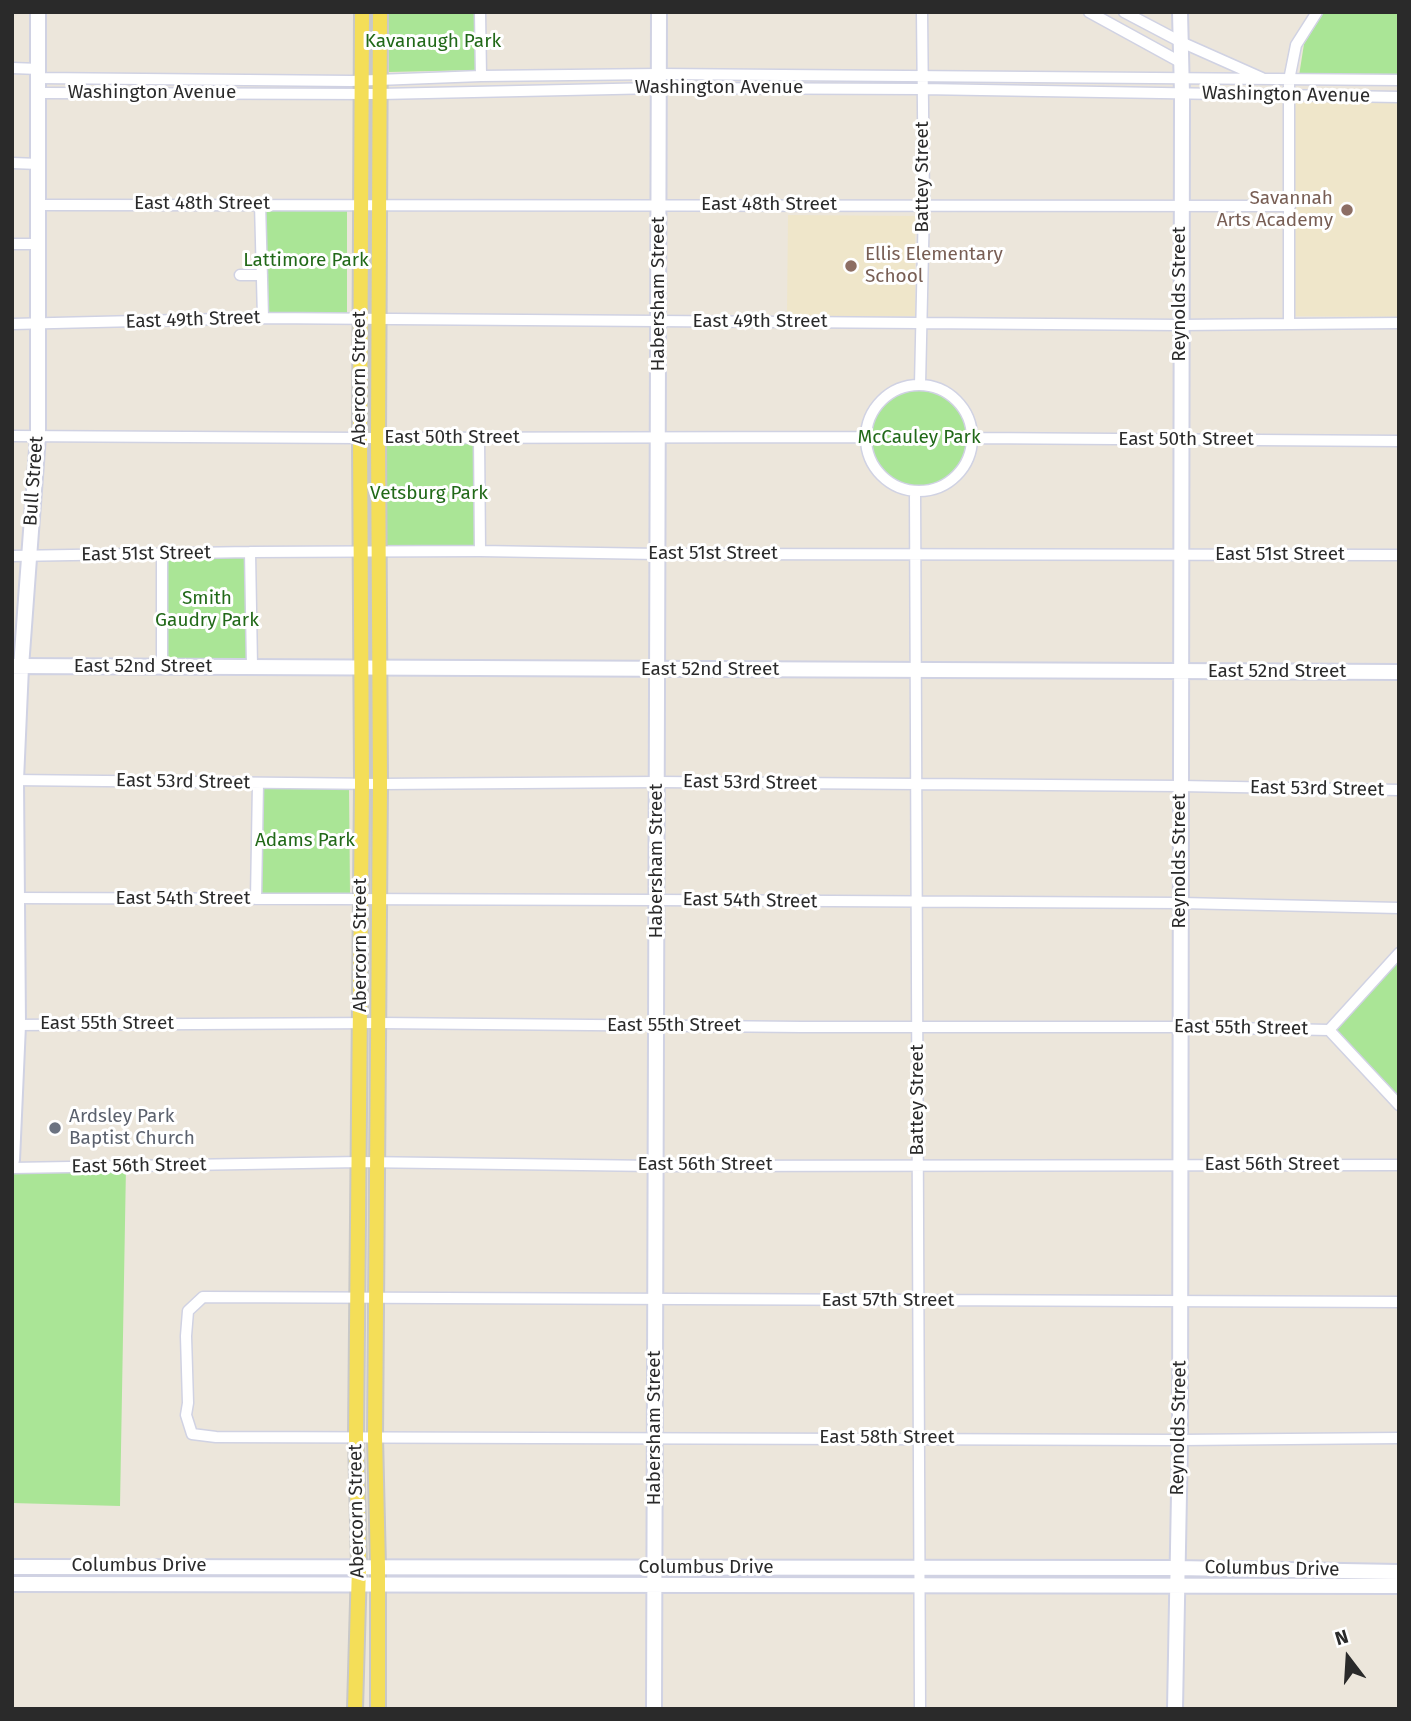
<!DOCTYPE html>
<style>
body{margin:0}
#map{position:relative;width:1411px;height:1721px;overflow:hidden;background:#ece6db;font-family:"Fira Sans",sans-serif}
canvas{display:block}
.frame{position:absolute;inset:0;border:14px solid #2a2a2a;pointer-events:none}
.north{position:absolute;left:1313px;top:1623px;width:70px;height:70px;-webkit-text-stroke:5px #fff;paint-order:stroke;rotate:343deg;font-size:19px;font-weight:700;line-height:28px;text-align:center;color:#2a2a2a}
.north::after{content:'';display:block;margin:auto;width:24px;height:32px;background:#2a2a2a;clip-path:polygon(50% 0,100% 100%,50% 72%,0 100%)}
</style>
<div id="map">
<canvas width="1411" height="1721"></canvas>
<div class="frame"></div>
<div class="north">N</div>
</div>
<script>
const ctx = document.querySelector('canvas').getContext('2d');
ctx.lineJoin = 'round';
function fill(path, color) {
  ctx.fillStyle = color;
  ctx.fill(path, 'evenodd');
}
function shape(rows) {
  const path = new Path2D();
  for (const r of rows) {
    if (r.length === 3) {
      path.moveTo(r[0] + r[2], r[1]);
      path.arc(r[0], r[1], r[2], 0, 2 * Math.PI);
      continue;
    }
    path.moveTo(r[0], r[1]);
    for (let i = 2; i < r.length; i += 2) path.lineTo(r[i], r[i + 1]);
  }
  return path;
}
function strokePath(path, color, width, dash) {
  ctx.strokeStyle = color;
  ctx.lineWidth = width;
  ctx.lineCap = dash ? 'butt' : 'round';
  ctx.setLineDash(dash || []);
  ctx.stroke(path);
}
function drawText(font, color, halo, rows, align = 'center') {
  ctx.font = font + ' "Fira Sans",sans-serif';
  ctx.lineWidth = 6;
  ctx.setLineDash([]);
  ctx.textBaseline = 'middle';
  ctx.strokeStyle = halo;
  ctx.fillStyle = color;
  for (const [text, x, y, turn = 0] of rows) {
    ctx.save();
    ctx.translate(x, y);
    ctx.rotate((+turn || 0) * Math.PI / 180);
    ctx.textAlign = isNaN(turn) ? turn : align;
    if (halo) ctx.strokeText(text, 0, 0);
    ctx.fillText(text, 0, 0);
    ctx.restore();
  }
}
const education = shape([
 [1295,102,1399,103,1399,317,1294,316],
 [788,215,915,216,915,316,787,316]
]);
const green = shape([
 [389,12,476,12,477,70,389,72],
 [1324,12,1399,12,1399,76,1299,76,1304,44],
 [264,208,347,208,347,316,266,314],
 [919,438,53],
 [474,441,475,546,382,548,382,442],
 [250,552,252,666,162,667,162,553],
 [261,786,349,787,350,894,260,896],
 [1399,959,1399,1100,1335,1031],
 [126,1166,120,1506,12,1503,12,1168]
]);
const street = shape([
 [480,12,481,76],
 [1089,12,1182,63],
 [1124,12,1181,42,1262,78],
 [12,68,39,69],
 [39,78,351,81,481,76,659,74,1399,80],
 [39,93,380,94,659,88,922,89,1399,97],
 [12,163,39,164],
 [260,203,263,318],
 [37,205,1290,206],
 [12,244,38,244],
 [240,275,262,275],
 [1289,323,1289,80,1296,45,1317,12],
 [12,324,263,318,1180,325,1399,323],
 [920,385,924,205,922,12],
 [919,438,53],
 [12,436,360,438,866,437],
 [479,437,480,551],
 [973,438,1399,441],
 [915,491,920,1709],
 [250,552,252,666],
 [162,553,162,667],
 [12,556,250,552,480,551,658,554,1399,555],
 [13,780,380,784,657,782,1180,786,1399,790],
 [13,898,657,900,1181,903,1399,908],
 [256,899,258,783],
 [13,1025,379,1023,802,1027,1180,1027,1329,1030],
 [1329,1030,1399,953],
 [1329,1030,1399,1105],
 [12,1168,360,1162,656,1166,1399,1165],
 [1399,1302,203,1297,188,1311,186,1336,188,1403,186,1415,192,1434,216,1437,1180,1440,1399,1438]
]);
const secondary = shape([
 [12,666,1399,672],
 [12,1160,18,1025,16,780,21,667,38,436,38,12],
 [12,1567,1177,1568,1399,1572],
 [12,1584,1399,1586],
 [654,1709,659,12],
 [1175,1709,1180,1440,1182,94,1180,12]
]);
const primary = shape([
 [355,1709,359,1566,356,1437,362,784,360,438,362,12],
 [378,1709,378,1567,375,1437,380,784,378,438,380,12]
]);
const markers = [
 [1347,210,7,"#8d6e63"],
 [851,266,7,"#8d6e63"],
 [55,1128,7,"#6b7280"]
];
const parkNames = [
 ["Kavanaugh Park",433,42],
 ["Lattimore Park",306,261],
 ["McCauley Park",919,438],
 ["Vetsburg Park",429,494],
 ["Smith",207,599],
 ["Gaudry Park",207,621],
 ["Adams Park",305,841]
];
const streetNames = [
 ["Washington Avenue",719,88],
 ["Washington Avenue",152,93],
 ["Washington Avenue",1286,95,1],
 ["Battey Street",923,177,-90],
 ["East 48th Street",202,204],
 ["East 48th Street",769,205],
 ["Habersham Street",659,294,-90],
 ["Reynolds Street",1180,294,-90],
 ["East 49th Street",193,320,-2],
 ["East 49th Street",760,322],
 ["Abercorn Street",360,378,-90],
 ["East 50th Street",452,438],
 ["East 50th Street",1186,440],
 ["Bull Street",34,481,-86],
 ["East 51st Street",146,554,-1],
 ["East 51st Street",713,554],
 ["East 51st Street",1280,555],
 ["East 52nd Street",143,667],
 ["East 52nd Street",710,670],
 ["East 52nd Street",1277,672],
 ["East 53rd Street",183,782,1],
 ["East 53rd Street",750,783,1],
 ["East 53rd Street",1317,789,1],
 ["Habersham Street",657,861,-90],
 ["Reynolds Street",1180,861,-90],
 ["East 54th Street",183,899],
 ["East 54th Street",750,901,1],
 ["Abercorn Street",361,945,-90],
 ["East 55th Street",107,1024],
 ["East 55th Street",674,1026],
 ["East 55th Street",1241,1028,1],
 ["Battey Street",918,1100,-90],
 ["East 56th Street",705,1165],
 ["East 56th Street",1272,1165],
 ["East 56th Street",139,1166,-1],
 ["East 57th Street",888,1301],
 ["Habersham Street",655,1428,-90],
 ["Reynolds Street",1179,1428,-89],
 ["East 58th Street",887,1438],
 ["Abercorn Street",357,1511,-91],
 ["Columbus Drive",139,1566],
 ["Columbus Drive",706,1568],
 ["Columbus Drive",1272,1569,1]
];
const educationNames = [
 ["Savannah",1333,199],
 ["Arts Academy",1333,221],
 ["Ellis Elementary",865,255,"left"],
 ["School",865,277,"left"]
];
const worshipNames = [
 ["Ardsley Park",69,1117],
 ["Baptist Church",69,1139]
];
fill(education, '#efe6ca');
fill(green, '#aae596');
strokePath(street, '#d0d2e3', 13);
strokePath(secondary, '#d0d2e3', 18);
strokePath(primary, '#c8c8c8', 18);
strokePath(street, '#fff', 10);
strokePath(secondary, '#fff', 14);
strokePath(primary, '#f4de58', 14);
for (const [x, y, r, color] of markers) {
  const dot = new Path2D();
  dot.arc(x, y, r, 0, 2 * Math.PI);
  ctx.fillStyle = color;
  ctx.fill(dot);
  strokePath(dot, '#fff', 2.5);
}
drawText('19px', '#216918', '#fff', parkNames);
drawText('19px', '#2a2a2a', '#fff', streetNames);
drawText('19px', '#785e54', '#fff', educationNames, 'right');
drawText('19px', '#5b616d', '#fff', worshipNames, 'left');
</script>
